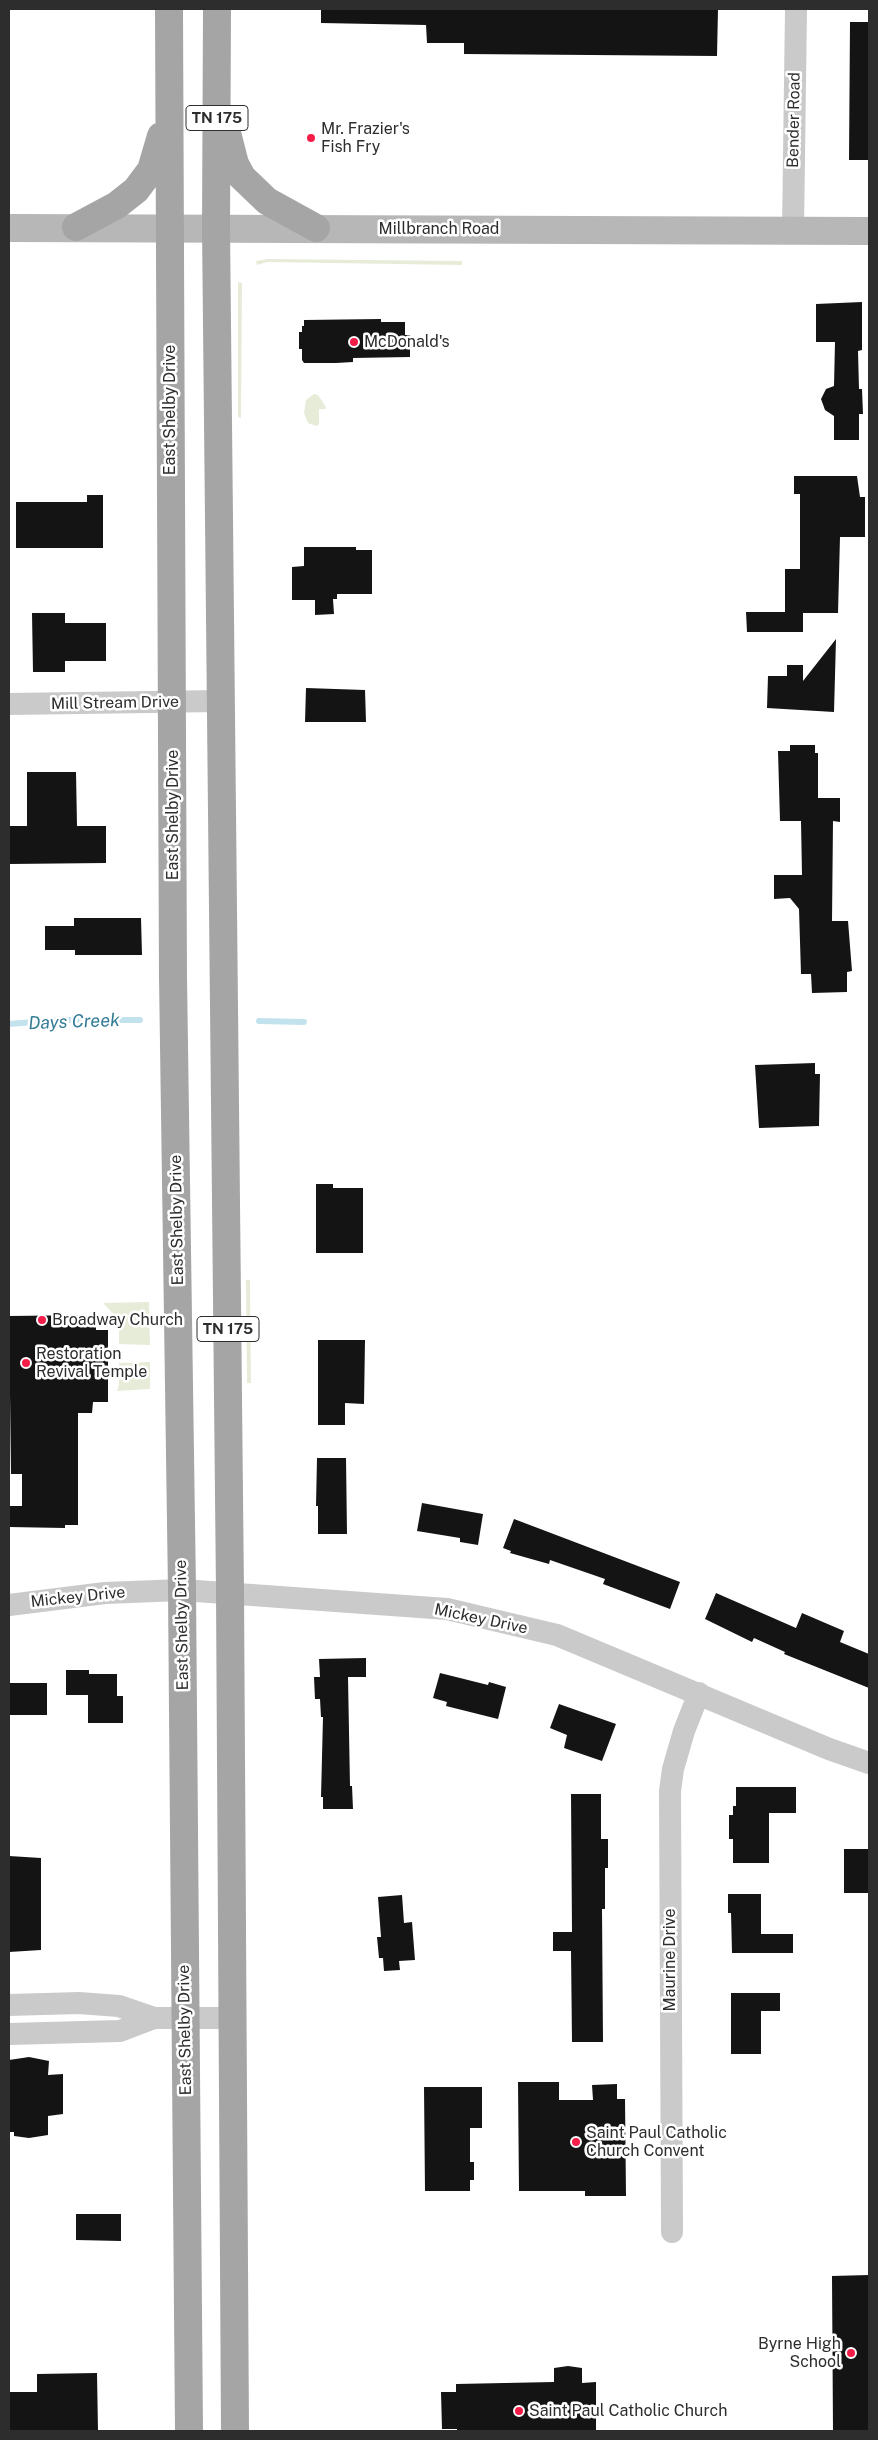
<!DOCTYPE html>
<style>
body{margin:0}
#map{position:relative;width:878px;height:2440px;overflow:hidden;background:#fff;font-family:"Public Sans",sans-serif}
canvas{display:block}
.frame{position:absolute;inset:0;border:10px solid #2d2d2d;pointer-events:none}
</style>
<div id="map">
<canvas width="878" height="2440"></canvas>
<div class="frame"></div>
</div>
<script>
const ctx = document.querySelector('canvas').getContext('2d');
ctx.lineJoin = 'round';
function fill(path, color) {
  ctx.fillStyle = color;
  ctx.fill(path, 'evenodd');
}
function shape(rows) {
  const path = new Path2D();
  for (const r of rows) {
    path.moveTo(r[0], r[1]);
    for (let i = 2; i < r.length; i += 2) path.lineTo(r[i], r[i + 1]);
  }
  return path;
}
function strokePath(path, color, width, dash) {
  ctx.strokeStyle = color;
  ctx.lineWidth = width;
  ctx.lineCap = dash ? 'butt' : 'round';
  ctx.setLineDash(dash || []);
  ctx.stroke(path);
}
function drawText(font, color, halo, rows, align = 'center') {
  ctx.font = font + ' "Public Sans",sans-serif';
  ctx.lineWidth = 5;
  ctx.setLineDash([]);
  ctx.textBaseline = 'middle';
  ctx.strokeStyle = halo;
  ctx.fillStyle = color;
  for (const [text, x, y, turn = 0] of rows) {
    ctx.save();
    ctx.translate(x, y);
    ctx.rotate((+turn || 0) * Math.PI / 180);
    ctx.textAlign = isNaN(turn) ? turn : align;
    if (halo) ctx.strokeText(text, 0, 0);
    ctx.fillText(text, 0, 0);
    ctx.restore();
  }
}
const green = shape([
 [268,259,462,261,462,265,267,262,257,265,256,261],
 [238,282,242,283,241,418,238,417],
 [314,394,318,395,326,407,325,409,319,409,319,424,317,426,308,423,304,413,306,400],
 [246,1280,250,1280,251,1383,247,1383],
 [149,1302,150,1345,119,1344,119,1320,103,1303],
 [150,1362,150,1389,117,1391,119,1385,119,1363]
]);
const stream = shape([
 [259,1021,304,1022],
 [9,1024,60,1020,140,1020]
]);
const building = shape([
 [321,9,718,9,717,56,464,54,464,43,427,43,426,25,321,23],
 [850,22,869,22,869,160,849,160],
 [862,302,862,350,858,351,859,389,862,389,863,414,859,414,859,440,834,440,834,416,825,410,821,399,826,389,834,386,835,342,816,342,816,304],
 [381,319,381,322,405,322,405,335,410,335,410,357,353,358,353,362,336,363,304,363,302,360,302,349,299,349,299,332,302,332,302,326,304,326,304,320],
 [794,476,857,476,860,497,865,497,865,537,840,537,838,613,803,613,803,632,747,632,746,612,785,612,785,569,800,569,800,494,794,494],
 [87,495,103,495,103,548,16,548,16,502,87,502],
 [304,547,356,547,356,550,372,550,372,594,337,594,337,599,333,599,334,614,315,615,315,600,292,600,292,567,304,566],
 [32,613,65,613,65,623,106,623,106,661,65,661,65,672,33,672],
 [836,639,834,712,767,708,768,676,787,676,787,665,803,665,803,681],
 [306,688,365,690,366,722,305,722],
 [790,745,815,745,815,753,818,753,818,798,840,798,840,822,833,821,832,921,848,921,852,971,847,972,847,992,812,993,811,974,801,974,799,909,790,898,774,899,774,875,802,875,801,821,780,821,778,751,790,751],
 [27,772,76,772,77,826,106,826,106,863,9,864,9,826,27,826],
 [74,918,141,918,142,955,75,955,75,950,45,950,45,926,74,926],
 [815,1063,815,1074,820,1074,819,1126,759,1128,755,1065],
 [316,1184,333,1184,333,1188,363,1188,363,1253,316,1253],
 [92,1315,92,1320,96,1320,96,1330,108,1330,108,1402,93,1402,92,1413,78,1413,78,1525,65,1525,65,1528,9,1527,9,1506,22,1506,22,1474,11,1474,9,1316],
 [318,1340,365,1340,364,1404,345,1403,345,1425,318,1425],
 [317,1458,346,1458,347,1534,318,1534,318,1506,316,1506],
 [422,1503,483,1514,478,1545,460,1542,460,1538,417,1531],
 [514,1519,680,1582,670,1609,603,1584,605,1579,550,1560,549,1564,510,1553,511,1551,503,1548],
 [716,1593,796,1628,802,1613,844,1631,840,1642,869,1654,869,1688,784,1654,785,1652,754,1638,752,1642,705,1619],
 [366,1658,366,1677,348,1677,350,1786,352,1786,353,1809,323,1809,323,1797,321,1797,323,1717,321,1717,320,1699,315,1699,314,1677,320,1677,319,1659],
 [66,1670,89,1670,89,1674,117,1674,117,1696,123,1696,123,1723,88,1723,88,1695,66,1695],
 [440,1673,488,1685,489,1682,506,1687,498,1719,446,1706,447,1702,433,1698],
 [9,1683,47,1683,47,1715,9,1715],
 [559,1704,616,1724,602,1761,564,1748,567,1735,550,1728],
 [736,1787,796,1787,796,1813,769,1813,769,1863,733,1863,733,1839,729,1839,729,1815,733,1815,733,1806,736,1806],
 [571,1794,601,1794,601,1839,608,1839,608,1868,605,1868,605,1909,602,1909,603,2042,572,2042,571,1951,553,1951,553,1932,572,1932],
 [844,1849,869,1849,869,1893,844,1893],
 [9,1856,41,1858,41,1950,9,1952],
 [728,1894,761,1894,761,1934,793,1934,793,1953,732,1953,731,1913,728,1913],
 [402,1895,404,1923,412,1922,415,1960,399,1961,400,1970,384,1971,383,1958,379,1958,377,1937,381,1937,378,1897],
 [731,1993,780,1993,780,2011,761,2011,761,2054,731,2054],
 [29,2057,49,2061,48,2075,63,2074,63,2114,48,2116,48,2135,29,2138,14,2136,14,2132,9,2132,9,2060],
 [518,2082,559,2082,559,2100,593,2100,592,2085,617,2084,617,2099,625,2099,626,2196,585,2196,585,2191,519,2191],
 [424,2087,482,2087,482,2128,470,2128,470,2162,474,2162,474,2180,470,2180,470,2191,425,2191],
 [76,2214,121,2214,121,2241,76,2240],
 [869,2275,869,2431,833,2431,832,2276],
 [568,2366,582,2368,582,2383,596,2382,596,2431,457,2431,457,2429,442,2429,441,2392,456,2392,456,2384,554,2382,554,2368],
 [97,2373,98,2431,9,2431,9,2392,37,2392,37,2374]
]);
const minor = shape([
 [793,230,796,9],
 [9,704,221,701],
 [9,1605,105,1593,182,1590,447,1609,557,1635,829,1749,869,1763],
 [9,2005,79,2003,119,2006,154,2018,232,2018],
 [9,2034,120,2031,154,2018],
 [672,2232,670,1791,673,1769,684,1731,699,1693]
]);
const secondary = shape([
 [9,228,869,231]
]);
const primary = shape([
 [169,9,173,977,182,1590,189,2431],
 [217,9,216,227,230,1592,235,2431],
 [226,129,235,164,242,177,267,201,316,228],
 [76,227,117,205,136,190,151,170,161,136]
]);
const markers = [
 [311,138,5,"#f61c48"],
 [354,342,5,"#f61c48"],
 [42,1320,5,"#f61c48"],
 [26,1363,5,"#f61c48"],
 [576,2142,5,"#f61c48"],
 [851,2353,5,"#f61c48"],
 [519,2411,5,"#f61c48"]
];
const shields = [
 [217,118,62],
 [228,1329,62]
];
const shieldNames = [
 ["TN 175",217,118],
 ["TN 175",228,1329]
];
const streetNames = [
 ["Bender Road",794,120,-89],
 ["Millbranch Road",439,229],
 ["East Shelby Drive",170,410,-90],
 ["Mill Stream Drive",115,703,-1],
 ["East Shelby Drive",173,815,-90],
 ["East Shelby Drive",177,1220,-91],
 ["Mickey Drive",78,1597,-6],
 ["Mickey Drive",481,1619,12],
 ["East Shelby Drive",182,1625,-91],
 ["Maurine Drive",670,1960,-90],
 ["East Shelby Drive",185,2030,-91]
];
const poiNames = [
 ["Mr. Frazier's",321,129],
 ["Fish Fry",321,147],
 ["McDonald's",364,342],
 ["Broadway Church",52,1320],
 ["Restoration",36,1354],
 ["Revival Temple",36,1372],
 ["Saint Paul Catholic",586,2133],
 ["Church Convent",586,2151],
 ["Byrne High",841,2344,"right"],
 ["School",841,2362,"right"],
 ["Saint Paul Catholic Church",529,2411]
];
const waterNames = [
 ["Days Creek",74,1022,-2]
];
fill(green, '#e6ecd8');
strokePath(stream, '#c2e3ee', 6);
fill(building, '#141414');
strokePath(minor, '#cacaca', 22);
strokePath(secondary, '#b7b7b7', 28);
strokePath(primary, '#a5a5a5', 28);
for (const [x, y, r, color] of markers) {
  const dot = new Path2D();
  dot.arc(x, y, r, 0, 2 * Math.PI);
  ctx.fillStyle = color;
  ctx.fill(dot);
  strokePath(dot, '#fff', 2);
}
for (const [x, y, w] of shields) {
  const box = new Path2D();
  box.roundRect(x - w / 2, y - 12.5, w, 25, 4);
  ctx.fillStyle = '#fff';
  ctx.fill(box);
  strokePath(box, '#2d2d2d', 1);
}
drawText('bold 15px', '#2d2d2d', null, shieldNames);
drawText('16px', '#2d2d2d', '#fff', streetNames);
drawText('16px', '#2d2d2d', '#fff', poiNames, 'left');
drawText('italic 18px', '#337c96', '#fff', waterNames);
</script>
